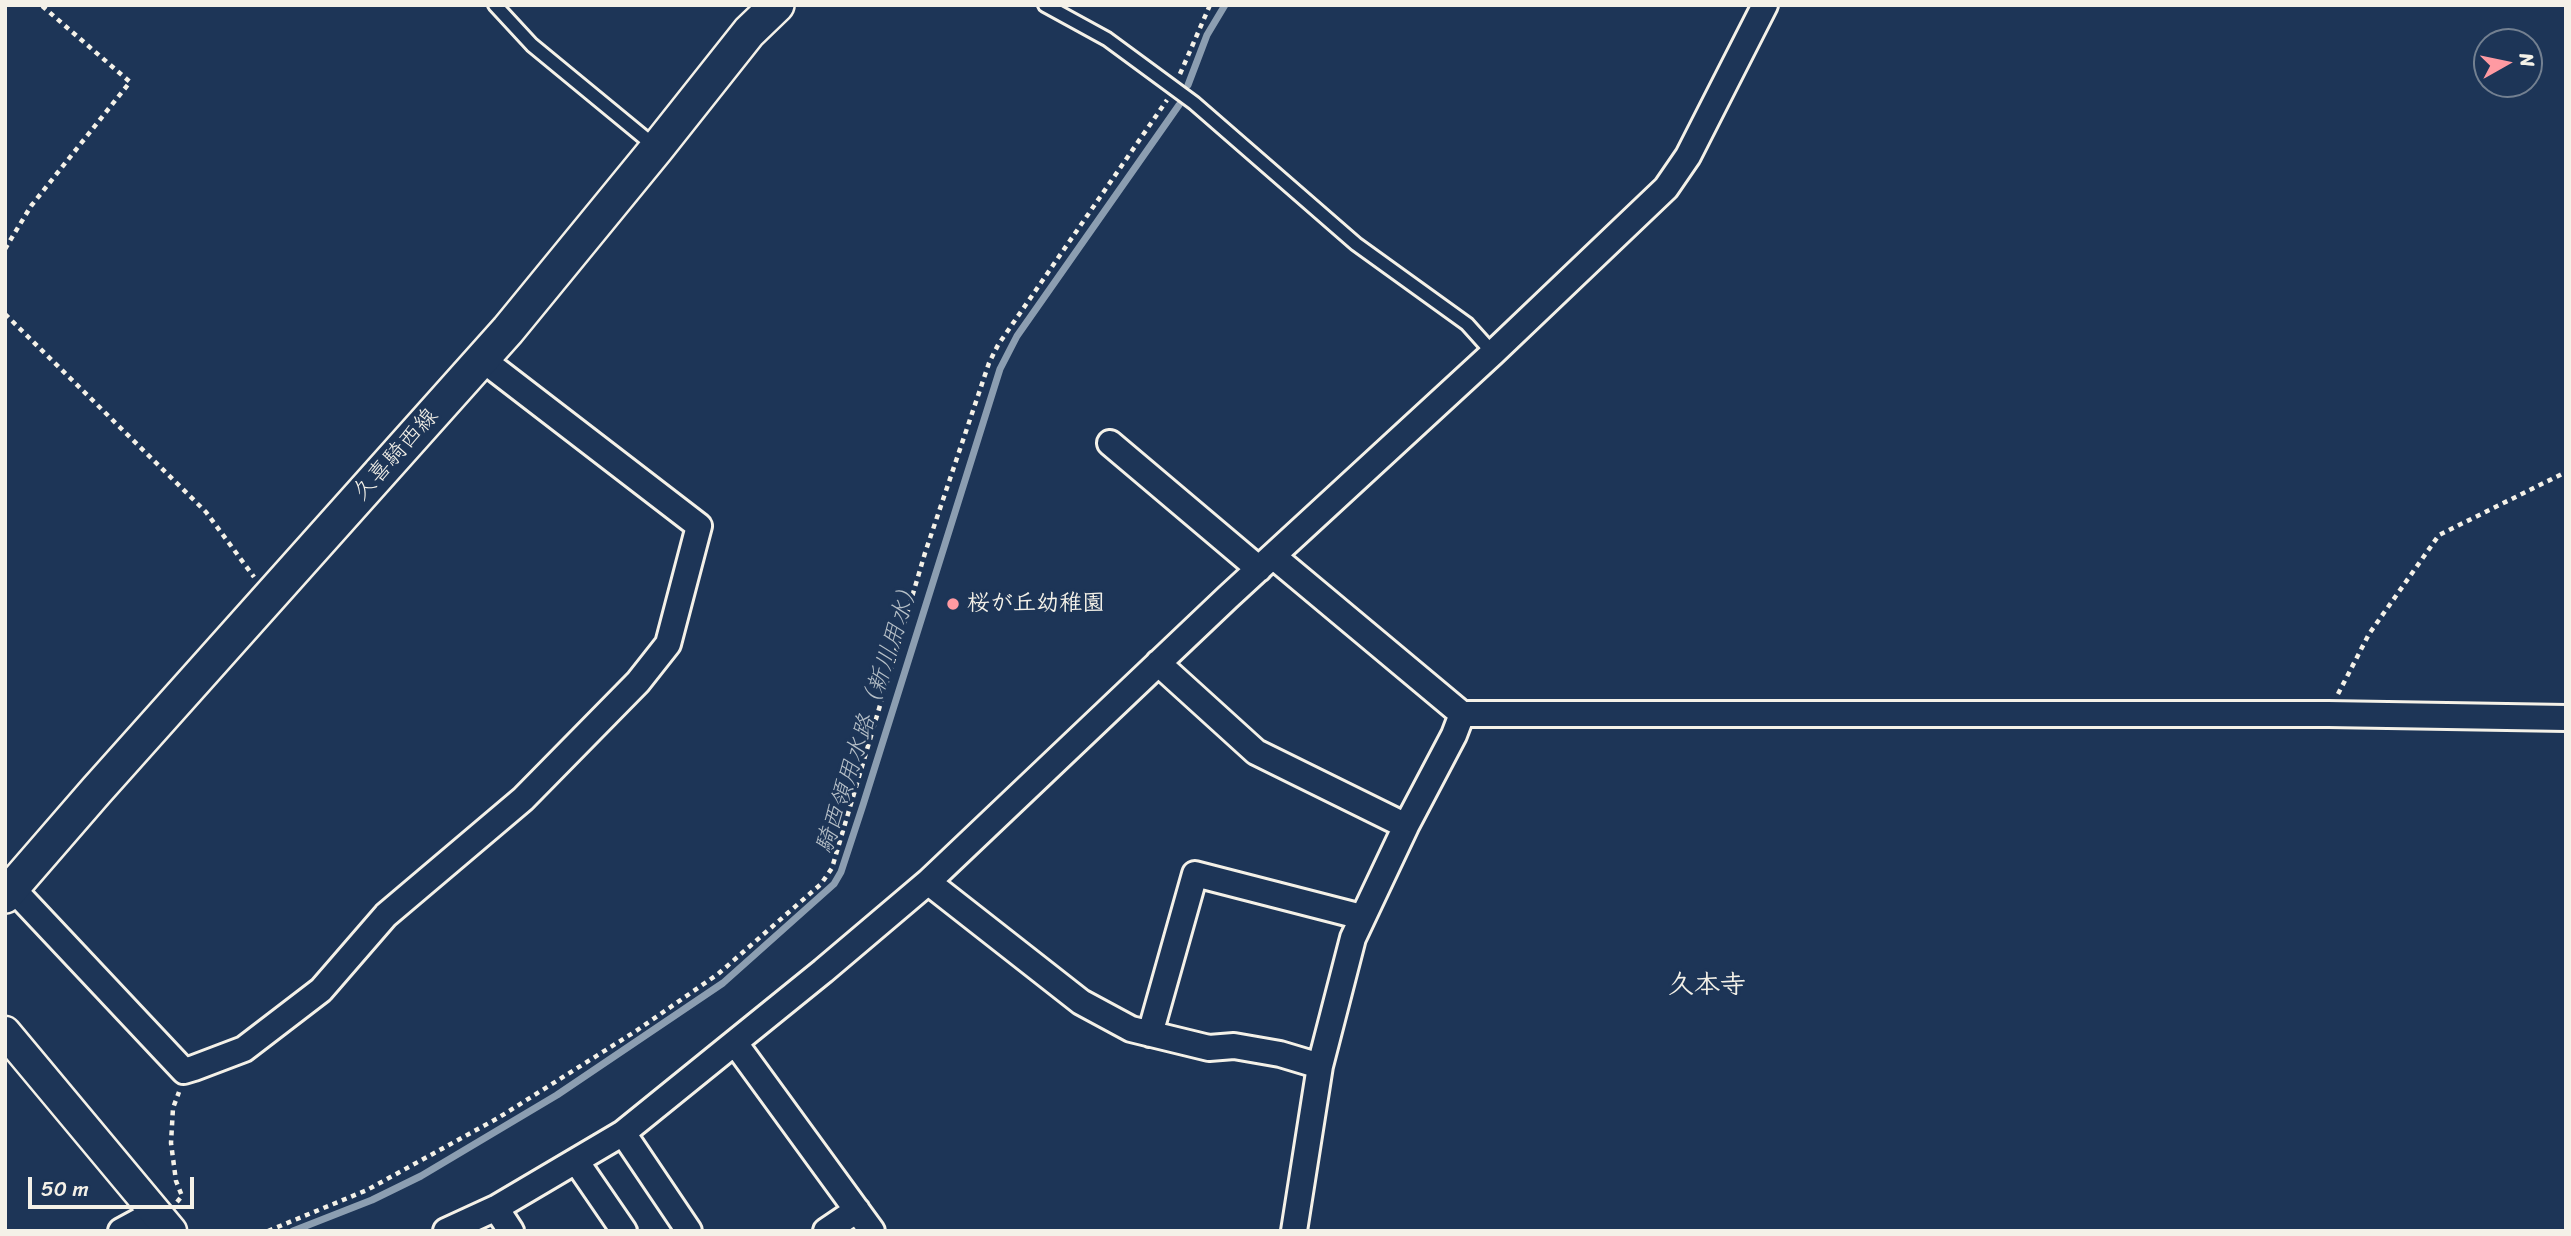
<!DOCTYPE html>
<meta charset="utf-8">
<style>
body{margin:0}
#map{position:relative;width:2571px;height:1236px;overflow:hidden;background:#1d3557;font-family:Sriracha,sans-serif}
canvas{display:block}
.frame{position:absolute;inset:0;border:7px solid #f4f1e8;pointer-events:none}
.north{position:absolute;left:2473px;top:28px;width:70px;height:70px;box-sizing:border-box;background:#1d3557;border:2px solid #738091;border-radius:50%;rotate:81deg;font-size:19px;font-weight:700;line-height:28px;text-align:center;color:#f4f1e8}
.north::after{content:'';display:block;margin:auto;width:24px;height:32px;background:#ff9aa2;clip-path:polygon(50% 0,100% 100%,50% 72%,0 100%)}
.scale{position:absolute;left:28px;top:1177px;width:166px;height:32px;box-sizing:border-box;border:4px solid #f4f1e8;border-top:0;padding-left:9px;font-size:21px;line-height:24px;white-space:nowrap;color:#f4f1e8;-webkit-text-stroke:5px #1d3557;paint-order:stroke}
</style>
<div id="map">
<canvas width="2571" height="1236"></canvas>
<div class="frame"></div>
<div class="north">N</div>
<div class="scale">50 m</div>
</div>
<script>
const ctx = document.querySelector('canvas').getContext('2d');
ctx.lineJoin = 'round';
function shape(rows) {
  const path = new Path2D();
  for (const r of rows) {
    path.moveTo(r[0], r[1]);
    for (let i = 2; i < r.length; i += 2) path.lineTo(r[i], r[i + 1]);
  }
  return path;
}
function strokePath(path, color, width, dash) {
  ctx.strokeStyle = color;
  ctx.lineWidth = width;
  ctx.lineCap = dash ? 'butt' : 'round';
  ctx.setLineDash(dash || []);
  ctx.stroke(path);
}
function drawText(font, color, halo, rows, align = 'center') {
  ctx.font = font + ' Sriracha,"Klee One",sans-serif';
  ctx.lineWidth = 6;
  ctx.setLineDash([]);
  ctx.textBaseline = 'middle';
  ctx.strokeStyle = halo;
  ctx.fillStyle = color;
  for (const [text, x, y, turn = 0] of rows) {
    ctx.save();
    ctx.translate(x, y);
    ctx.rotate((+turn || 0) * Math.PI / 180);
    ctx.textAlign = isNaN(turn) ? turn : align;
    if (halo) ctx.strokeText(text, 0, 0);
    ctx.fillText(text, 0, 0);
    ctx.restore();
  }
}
const stream = shape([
 [1188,85,1207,35,1225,5],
 [293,1231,372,1200,421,1176,557,1095,723,983,834,884,841,872,863,805,1000,369,1017,336,1179,105]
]);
const path = shape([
 [1180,74,1210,5],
 [5,249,31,206,130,82,41,5],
 [5,314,206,512,254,577],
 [2338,694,2369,634,2439,535,2566,472],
 [177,1202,182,1196,176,1181,171,1143,173,1108,179,1092],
 [268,1231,367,1190,498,1118,636,1031,718,974,821,884,832,868,925,553,989,363,998,345,1167,100]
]);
const service = shape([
 [495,5,532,45,657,148],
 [1045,5,1107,39,1194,103,1356,244,1467,324,1493,353]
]);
const minor = shape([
 [1110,443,1259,569],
 [1273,556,1462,714,2328,714,2566,718],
 [1158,663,1256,752,1406,826],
 [928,882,1081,1002,1131,1029,1209,1048,1234,1046,1280,1054,1320,1066],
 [12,888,184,1071,194,1068,244,1049,321,990,386,915,523,799,638,682,668,644,699,526,482,359],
 [1150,1034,1195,874,1362,917],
 [735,1043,872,1231],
 [623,1133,689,1231],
 [576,1161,624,1231],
 [496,1208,511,1231],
 [121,1231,156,1212],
 [446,1231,496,1208,623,1133,823,971,928,882,1228,597,1493,353,1666,188,1688,156,1765,5],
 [826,1231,857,1210],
 [1294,1231,1320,1066,1353,938,1406,826,1454,735,1462,714]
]);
const tertiary = shape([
 [5,1032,171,1231]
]);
const secondary = shape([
 [5,896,96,791,508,330,657,148,749,32,777,5]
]);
const markers = [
 [953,604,7,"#ff9aa2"]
];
const streetNames = [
 ["久喜騎西線",396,455,-48]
];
const poiNames = [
 ["桜が丘幼稚園",967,604]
];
const waterNames = [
 ["騎西領用水路（新川用水）",869,716,-72]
];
const quarterNames = [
 ["久本寺",1707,986]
];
strokePath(stream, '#8c9eb1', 7);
strokePath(service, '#f4f1e8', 18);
strokePath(minor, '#f4f1e8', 30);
strokePath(tertiary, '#f4f1e8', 35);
strokePath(secondary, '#f4f1e8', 38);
strokePath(path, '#f4f1e8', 4.5, [5, 5]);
strokePath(service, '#1d3557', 12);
strokePath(minor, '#1d3557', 24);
strokePath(tertiary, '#1d3557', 30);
strokePath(secondary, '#1d3557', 33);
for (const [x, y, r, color] of markers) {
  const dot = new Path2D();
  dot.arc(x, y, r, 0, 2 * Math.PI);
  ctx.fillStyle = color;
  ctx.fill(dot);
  strokePath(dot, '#1d3557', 2.5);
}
drawText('23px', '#f4f1e8', '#1d3557', streetNames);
drawText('bold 23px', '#f4f1e8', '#1d3557', poiNames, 'left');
drawText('italic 24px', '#b7c0c8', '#1d3557', waterNames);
drawText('bold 26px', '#f4f1e8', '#1d3557', quarterNames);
</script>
